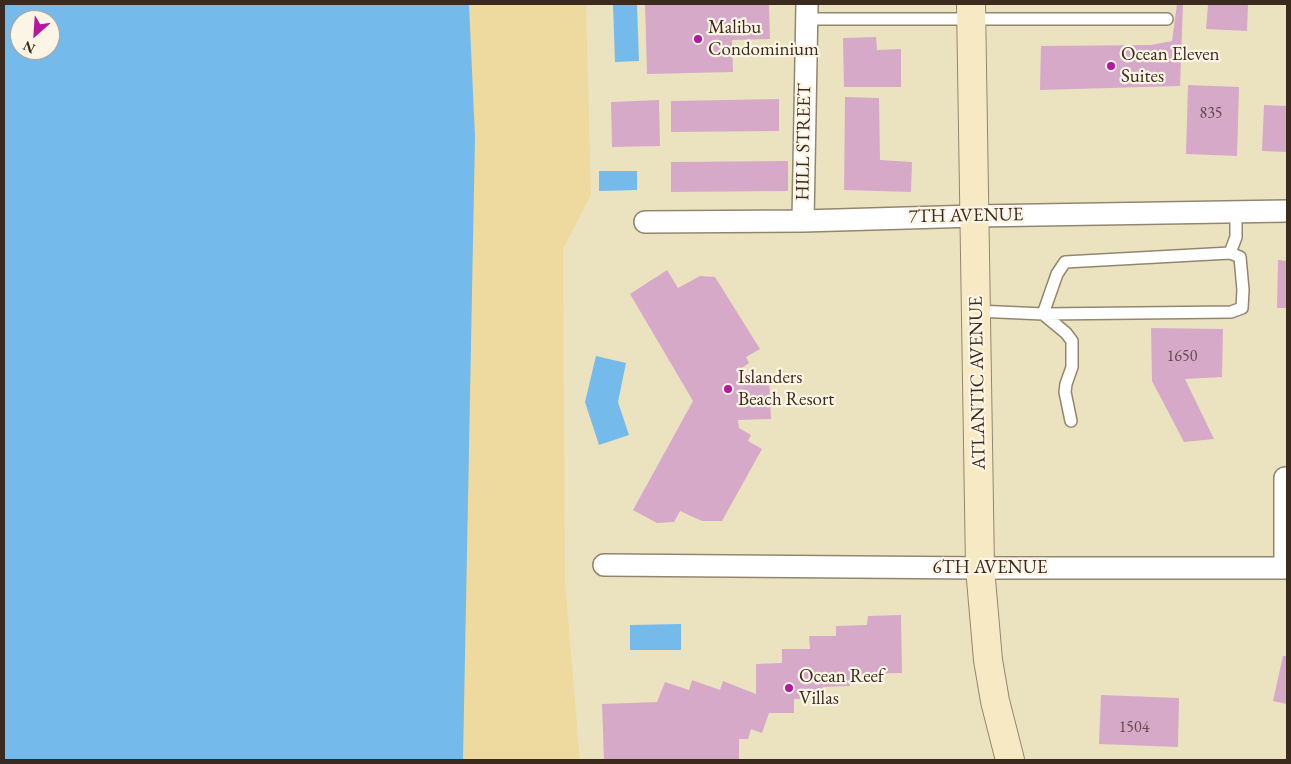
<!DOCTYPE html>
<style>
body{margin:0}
#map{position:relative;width:1291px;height:764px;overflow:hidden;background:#ebe3c0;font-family:"EB Garamond",serif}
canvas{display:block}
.frame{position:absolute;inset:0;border:5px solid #3b2a1e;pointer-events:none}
.north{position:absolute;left:10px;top:10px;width:50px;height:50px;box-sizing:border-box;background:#fcf5e5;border:1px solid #afa495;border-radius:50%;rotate:206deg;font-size:14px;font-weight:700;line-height:20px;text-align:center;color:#3b2a1e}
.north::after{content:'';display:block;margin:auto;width:18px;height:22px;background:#b5179e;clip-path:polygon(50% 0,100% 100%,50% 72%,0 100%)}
</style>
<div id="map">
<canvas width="1291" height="764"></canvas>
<div class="frame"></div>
<div class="north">N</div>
</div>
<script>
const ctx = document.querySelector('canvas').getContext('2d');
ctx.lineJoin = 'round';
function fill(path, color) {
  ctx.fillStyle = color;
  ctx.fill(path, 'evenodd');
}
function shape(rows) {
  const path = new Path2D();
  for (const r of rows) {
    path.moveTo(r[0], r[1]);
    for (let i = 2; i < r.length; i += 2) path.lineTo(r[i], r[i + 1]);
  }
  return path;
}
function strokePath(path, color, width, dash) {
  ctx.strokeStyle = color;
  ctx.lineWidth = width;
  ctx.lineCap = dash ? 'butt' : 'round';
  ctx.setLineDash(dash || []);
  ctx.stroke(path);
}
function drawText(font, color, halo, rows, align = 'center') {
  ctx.font = font + ' "EB Garamond",serif';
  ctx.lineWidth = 4.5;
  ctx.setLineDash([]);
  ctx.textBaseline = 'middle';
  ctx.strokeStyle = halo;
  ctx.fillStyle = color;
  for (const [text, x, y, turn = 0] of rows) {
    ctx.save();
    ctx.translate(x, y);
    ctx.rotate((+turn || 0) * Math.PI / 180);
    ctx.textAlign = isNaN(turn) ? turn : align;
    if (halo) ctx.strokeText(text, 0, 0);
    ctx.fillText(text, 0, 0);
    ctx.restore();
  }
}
const sand = shape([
 [4,4,586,4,591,195,563,249,565,581,580,760,4,760],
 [20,20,50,20,50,50,20,50]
]);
const water = shape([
 [4,4,469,4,475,137,463,760,4,760],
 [20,20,50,20,50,50,20,50],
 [613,4,637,4,639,61,615,62],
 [599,171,637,171,637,190,599,191],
 [596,356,626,363,618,402,629,435,599,445,585,402],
 [681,624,681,650,630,650,630,625]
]);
const building = shape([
 [645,4,769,4,770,39,732,40,733,72,647,74],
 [1177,4,1183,4,1180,86,1040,90,1041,46,1151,45,1172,41],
 [1208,4,1248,4,1247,31,1206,29],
 [876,37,877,50,901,49,901,87,844,87,843,38],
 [1188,85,1239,87,1237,156,1186,154],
 [845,97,879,98,880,160,912,162,911,192,844,190],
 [779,99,779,131,671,132,671,101],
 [659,100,660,146,612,147,611,102],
 [1264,105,1287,106,1287,152,1262,151],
 [788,161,788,191,671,192,671,162],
 [1278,260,1287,261,1287,308,1277,308],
 [667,270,678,288,700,276,715,277,760,349,746,357,749,363,739,370,739,378,769,378,771,419,738,420,739,428,751,435,748,441,762,449,722,521,702,521,680,511,674,522,657,523,633,510,693,401,630,294],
 [1151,328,1223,329,1222,377,1185,379,1214,439,1184,442,1152,381],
 [901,615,902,673,850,674,850,686,823,687,823,698,794,699,794,713,769,713,762,733,751,729,748,739,739,739,739,760,604,760,602,704,657,702,665,682,689,690,692,680,720,690,723,681,756,694,756,664,782,663,782,649,810,649,809,636,836,636,836,626,867,625,868,616],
 [1283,656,1287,656,1287,704,1273,701],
 [1101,695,1179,698,1178,747,1099,744]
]);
const lane = shape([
 [806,19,1167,19],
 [1230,253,1240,257,1243,290,1242,308,1231,312,1043,314,1057,274,1065,262,1230,253],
 [1230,253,1236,237,1236,211],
 [977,311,1043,314,1066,333,1072,341,1072,367,1066,384,1065,392,1071,421]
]);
const street = shape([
 [803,221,807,4],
 [645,222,803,221,975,216,1287,211],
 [604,565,980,568,1285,568,1285,478,1287,478]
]);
const secondary = shape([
 [971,4,980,568,988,660,995,701,1010,760]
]);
const markers = [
 [698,39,5,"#b5179e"],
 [1111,66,5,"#b5179e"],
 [728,389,5,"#b5179e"],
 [789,688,5,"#b5179e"]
];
const numberNames = [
 ["835",1211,114],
 ["1650",1182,357],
 ["1504",1134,728]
];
const poiNames = [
 ["Malibu",708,28],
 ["Condominium",708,50],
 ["Ocean Eleven",1121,55],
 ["Suites",1121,77],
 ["Islanders",738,378],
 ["Beach Resort",738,400],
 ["Ocean Reef",799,677],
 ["Villas",799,699]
];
const streetNames = [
 ["HILL STREET",804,142,-89],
 ["7TH AVENUE",966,216,-1],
 ["ATLANTIC AVENUE",978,383,-91],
 ["6TH AVENUE",990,568]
];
fill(sand, '#eeda9e');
fill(water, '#74baeb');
fill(building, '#d6a9c9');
strokePath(lane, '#93866f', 14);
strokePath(street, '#93866f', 24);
strokePath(secondary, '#93866f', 30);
strokePath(lane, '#fff', 11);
strokePath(street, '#fff', 21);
strokePath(secondary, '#f7e9c3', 28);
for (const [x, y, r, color] of markers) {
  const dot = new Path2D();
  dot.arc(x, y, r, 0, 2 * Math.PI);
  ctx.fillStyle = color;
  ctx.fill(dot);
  strokePath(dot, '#fcf5e5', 2);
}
drawText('16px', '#624a49', null, numberNames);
drawText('19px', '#3b2a1e', '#fcf5e5', poiNames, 'left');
drawText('19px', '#3b2a1e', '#fcf5e5', streetNames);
</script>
